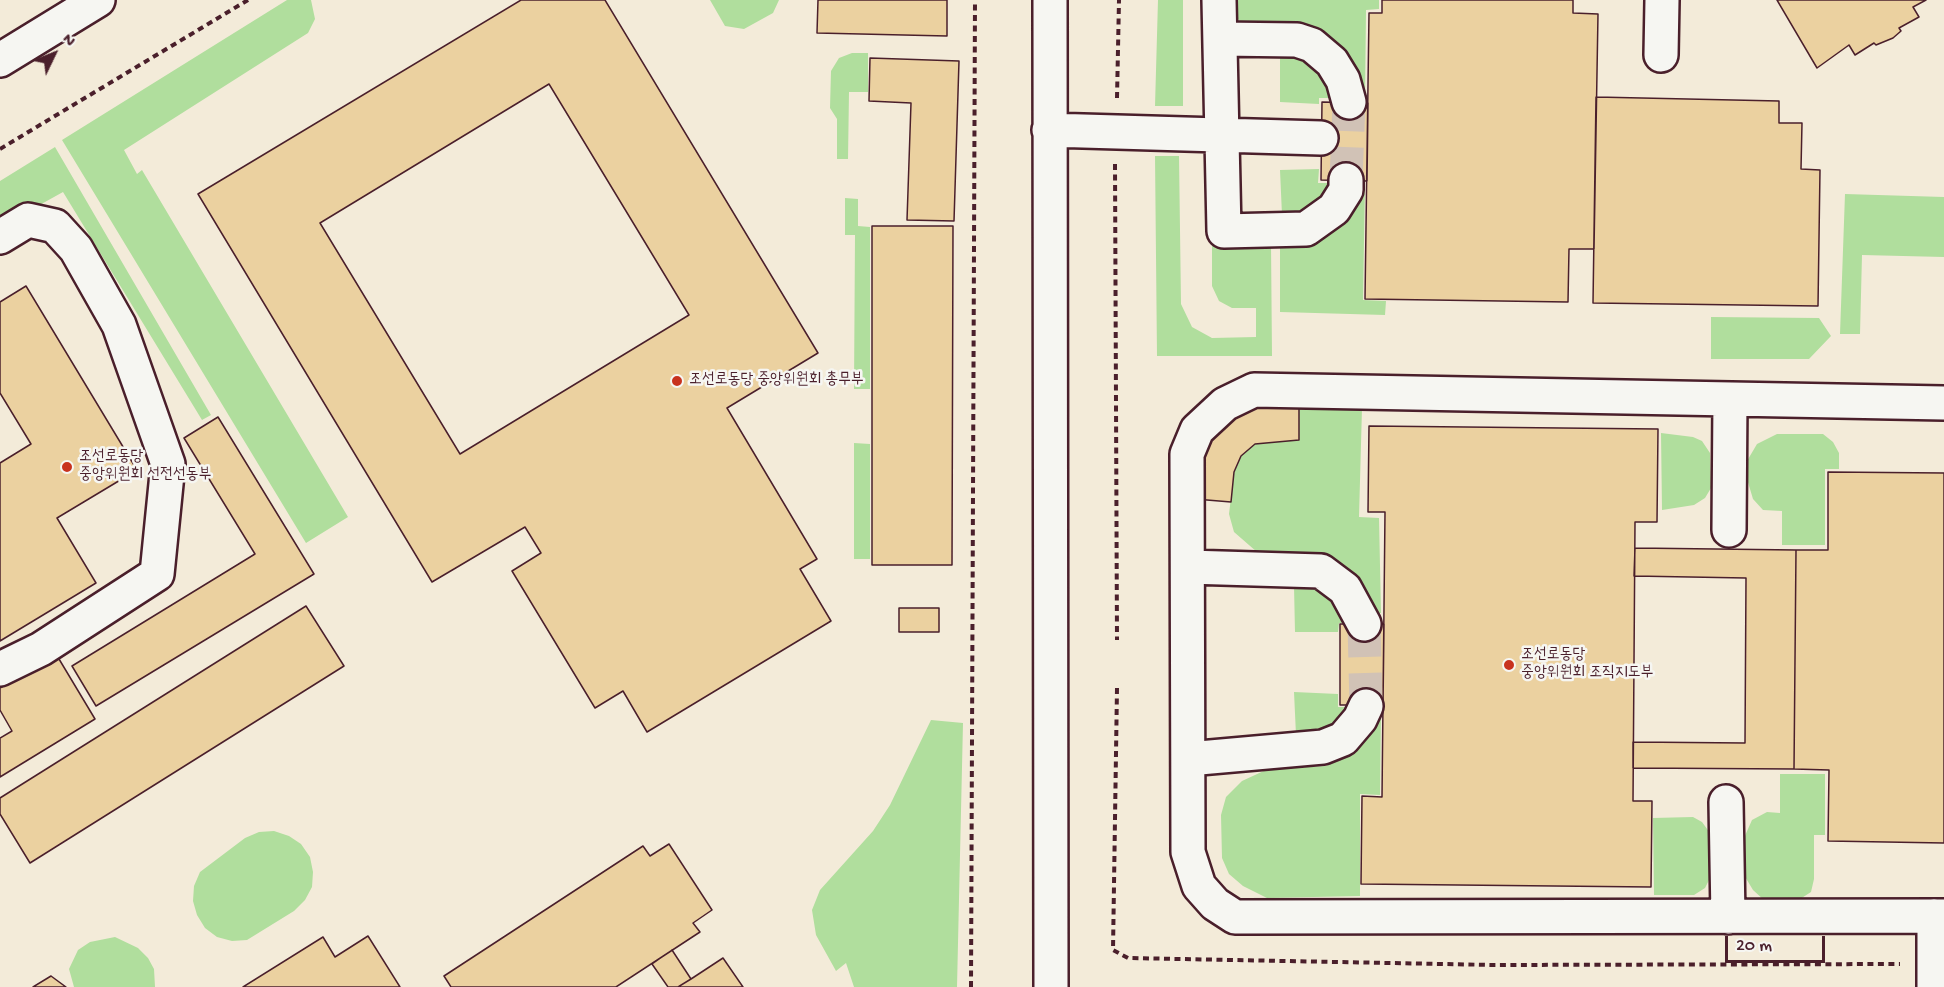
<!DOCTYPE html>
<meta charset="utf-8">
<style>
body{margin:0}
#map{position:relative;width:1944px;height:987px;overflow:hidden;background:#f3ebd9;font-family:"Gochi Hand",sans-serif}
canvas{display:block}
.north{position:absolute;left:24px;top:24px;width:60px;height:60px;-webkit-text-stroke:4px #f6f6f2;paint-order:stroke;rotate:47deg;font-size:16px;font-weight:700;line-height:24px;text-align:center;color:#4a1f2b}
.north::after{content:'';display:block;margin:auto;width:21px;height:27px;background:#4a1f2b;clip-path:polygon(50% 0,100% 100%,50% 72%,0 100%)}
.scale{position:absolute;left:1725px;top:936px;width:100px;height:27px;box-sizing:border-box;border:3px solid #4a1f2b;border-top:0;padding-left:8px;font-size:18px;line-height:21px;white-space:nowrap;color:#4a1f2b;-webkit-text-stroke:4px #f6f6f2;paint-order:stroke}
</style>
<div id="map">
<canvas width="1944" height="987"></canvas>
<div class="north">N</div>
<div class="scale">20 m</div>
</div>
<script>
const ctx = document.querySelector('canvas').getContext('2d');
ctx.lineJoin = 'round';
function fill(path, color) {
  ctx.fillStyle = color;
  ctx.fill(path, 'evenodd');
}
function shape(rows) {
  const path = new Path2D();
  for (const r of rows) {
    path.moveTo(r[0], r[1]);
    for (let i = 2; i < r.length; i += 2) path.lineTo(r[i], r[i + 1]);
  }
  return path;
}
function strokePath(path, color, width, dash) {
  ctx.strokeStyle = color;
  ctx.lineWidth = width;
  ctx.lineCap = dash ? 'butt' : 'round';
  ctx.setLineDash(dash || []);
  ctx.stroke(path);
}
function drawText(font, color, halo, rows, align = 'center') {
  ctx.font = font + ' "Gochi Hand","Poor Story",sans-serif';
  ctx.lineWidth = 5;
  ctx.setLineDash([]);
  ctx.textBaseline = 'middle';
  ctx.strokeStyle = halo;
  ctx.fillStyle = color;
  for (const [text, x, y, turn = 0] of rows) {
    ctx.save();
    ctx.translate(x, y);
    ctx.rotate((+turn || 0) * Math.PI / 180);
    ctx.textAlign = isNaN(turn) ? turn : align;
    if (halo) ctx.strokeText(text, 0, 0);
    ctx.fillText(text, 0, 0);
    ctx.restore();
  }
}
const green = shape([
 [287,0,311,0,315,19,308,33,124,150,137,174,142,170,348,517,306,543,62,140],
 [710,0,779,0,773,13,744,29,725,26],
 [1158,0,1183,0,1183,106,1155,106],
 [1231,0,1379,0,1379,9,1366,10,1365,100,1357,99,1357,92,1242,23,1235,16],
 [1298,51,1323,69,1333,98,1319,98,1319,104,1280,102,1280,56],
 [852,53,868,53,868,92,849,92,848,159,837,159,837,119,830,108,831,71,839,58],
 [55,147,211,415,202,420,63,192,0,227,0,181],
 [1155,156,1179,156,1181,304,1192,327,1212,338,1256,337,1256,308,1232,308,1219,301,1212,286,1212,244,1271,244,1272,356,1157,356],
 [1319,169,1318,183,1329,183,1323,197,1297,219,1282,215,1280,170],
 [1356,183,1365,184,1363,300,1386,301,1385,315,1280,312,1280,244],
 [1845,194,1944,197,1944,257,1862,255,1860,334,1840,334],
 [845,198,858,199,858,226,870,227,870,389,854,389,855,235,845,235],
 [1711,317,1819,318,1831,336,1809,359,1711,359],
 [1299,408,1362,408,1359,517,1379,518,1381,613,1376,614,1325,559,1257,552,1234,532,1229,514,1234,472,1241,456,1255,444,1298,440],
 [1661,433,1693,437,1702,441,1710,453,1711,488,1705,498,1694,505,1662,510],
 [1777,434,1823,434,1833,442,1839,453,1839,469,1825,469,1825,545,1782,545,1782,511,1763,510,1753,499,1747,479,1747,461,1757,444],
 [854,443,870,444,870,559,854,559],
 [1294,586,1316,586,1330,592,1349,623,1339,623,1338,632,1295,632],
 [1294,692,1338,694,1338,707,1349,707,1330,731,1296,735],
 [1381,712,1380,795,1360,794,1360,896,1267,898,1243,886,1229,874,1222,858,1221,815,1226,797,1242,781,1268,769,1326,766,1345,757,1364,738,1376,713],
 [931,720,963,723,957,987,854,987,846,963,836,971,816,935,812,910,820,890,873,831,890,805],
 [1780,774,1825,774,1825,835,1814,835,1814,879,1811,892,1797,901,1765,901,1753,890,1744,875,1744,838,1752,820,1767,812,1780,813],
 [1693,817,1702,822,1710,833,1710,878,1705,888,1694,895,1654,895,1653,818],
 [274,831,289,836,301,844,310,857,313,872,312,887,305,900,294,911,247,940,232,941,217,937,205,928,197,915,193,901,194,886,200,872,245,838,259,832],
 [115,937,138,948,148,958,154,969,155,987,74,987,69,969,78,950,90,942]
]);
const building = shape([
 [521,0,605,0,818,353,727,408,817,559,800,569,831,621,647,732,623,691,595,708,512,571,541,553,525,527,432,582,198,194,521,0],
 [549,84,689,315,460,454,320,223,549,84],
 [818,0,947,0,947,36,817,33,818,0],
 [1382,0,1573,0,1573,13,1598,14,1594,249,1569,249,1568,302,1365,299,1369,13,1382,13,1382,0],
 [1777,0,1926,0,1913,7,1919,17,1899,28,1901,31,1893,38,1876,45,1874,43,1855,55,1849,45,1817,68,1777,0],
 [870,58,959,61,954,221,907,220,911,103,869,101,870,58],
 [1596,97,1779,101,1779,123,1802,123,1801,169,1820,170,1818,306,1593,303,1596,97],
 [1322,102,1368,103,1367,181,1321,180,1322,102],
 [872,226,953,226,952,565,872,565,872,226],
 [26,286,137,470,57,518,96,583,0,641,0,463,31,444,0,393,0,302,26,286],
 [1256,407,1299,408,1299,440,1255,444,1241,456,1234,472,1231,502,1195,499,1200,444,1234,409,1256,407],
 [218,417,314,574,96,706,72,666,255,554,184,438,218,417],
 [1369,426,1658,429,1657,522,1635,522,1633,801,1652,801,1651,887,1361,884,1362,796,1382,797,1385,512,1368,512,1369,426],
 [1828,472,1944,473,1944,843,1828,841,1829,770,1794,769,1796,550,1828,550,1828,472],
 [1635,548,1796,550,1794,769,1633,768,1633,742,1745,743,1746,578,1634,576,1635,548],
 [306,606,344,666,30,863,0,814,0,798,306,606],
 [899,608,939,608,939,632,899,632,899,608],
 [1340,624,1384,624,1383,705,1340,705,1340,624],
 [56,654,95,719,0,777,0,738,12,731,0,710,0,688,56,654],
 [669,844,712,910,693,923,700,932,616,987,451,987,444,976,643,846,650,856,669,844],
 [368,936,400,987,243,987,323,937,335,957,368,936],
 [672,950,691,979,678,987,668,987,652,964,672,950],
 [723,958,743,987,678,987,691,979,723,958],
 [51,976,66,987,33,987,51,976]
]);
const minorTunnel = shape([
 [1346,180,1349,102],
 [1364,624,1366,706]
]);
const path = shape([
 [1117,98,1119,0],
 [0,149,248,0],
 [1115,164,1117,640],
 [1117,688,1113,950,1128,958,1494,965,1900,964],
 [971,987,975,0]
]);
const minor = shape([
 [1050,0,1051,987],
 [1219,0,1224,231,1306,229,1334,209,1346,190,1346,180],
 [1220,39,1297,40,1312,45,1332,62,1343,80,1349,102],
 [1661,55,1662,0],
 [0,60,98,0],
 [1049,130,1321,138],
 [0,237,28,220,55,226,76,249,119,325,168,464,157,574,41,649,0,669],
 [1944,403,1254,390,1225,404,1197,430,1187,454,1188,852,1199,886,1215,904,1235,917,1944,916],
 [1729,530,1730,399],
 [1188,567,1321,571,1345,589,1364,624],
 [1188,759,1323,747,1343,739,1360,719,1366,706],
 [1726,802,1728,917],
 [1934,916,1934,987]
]);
const markers = [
 [677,381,6,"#c8321e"],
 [67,467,6,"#c8321e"],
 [1509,665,6,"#c8321e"]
];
const poiNames = [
 ["조선로동당 중앙위원회 총무부",689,381],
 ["조선로동당",79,458],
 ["중앙위원회 선전선동부",79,476],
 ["조선로동당",1521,656],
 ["중앙위원회 조직지도부",1521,674]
];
fill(green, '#b0de9d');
fill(building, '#ebd1a0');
strokePath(building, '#4a1f2b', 1.5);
strokePath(minorTunnel, '#d1c2b6', 33, [33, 16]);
strokePath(minor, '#4a1f2b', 38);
strokePath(path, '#4a1f2b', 4, [6, 4.5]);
strokePath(minor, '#f6f6f2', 33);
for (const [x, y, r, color] of markers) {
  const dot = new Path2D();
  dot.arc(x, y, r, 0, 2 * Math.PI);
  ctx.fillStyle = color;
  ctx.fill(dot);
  strokePath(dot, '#f6f6f2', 2);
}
drawText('16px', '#4a1f2b', '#f6f6f2', poiNames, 'left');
</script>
